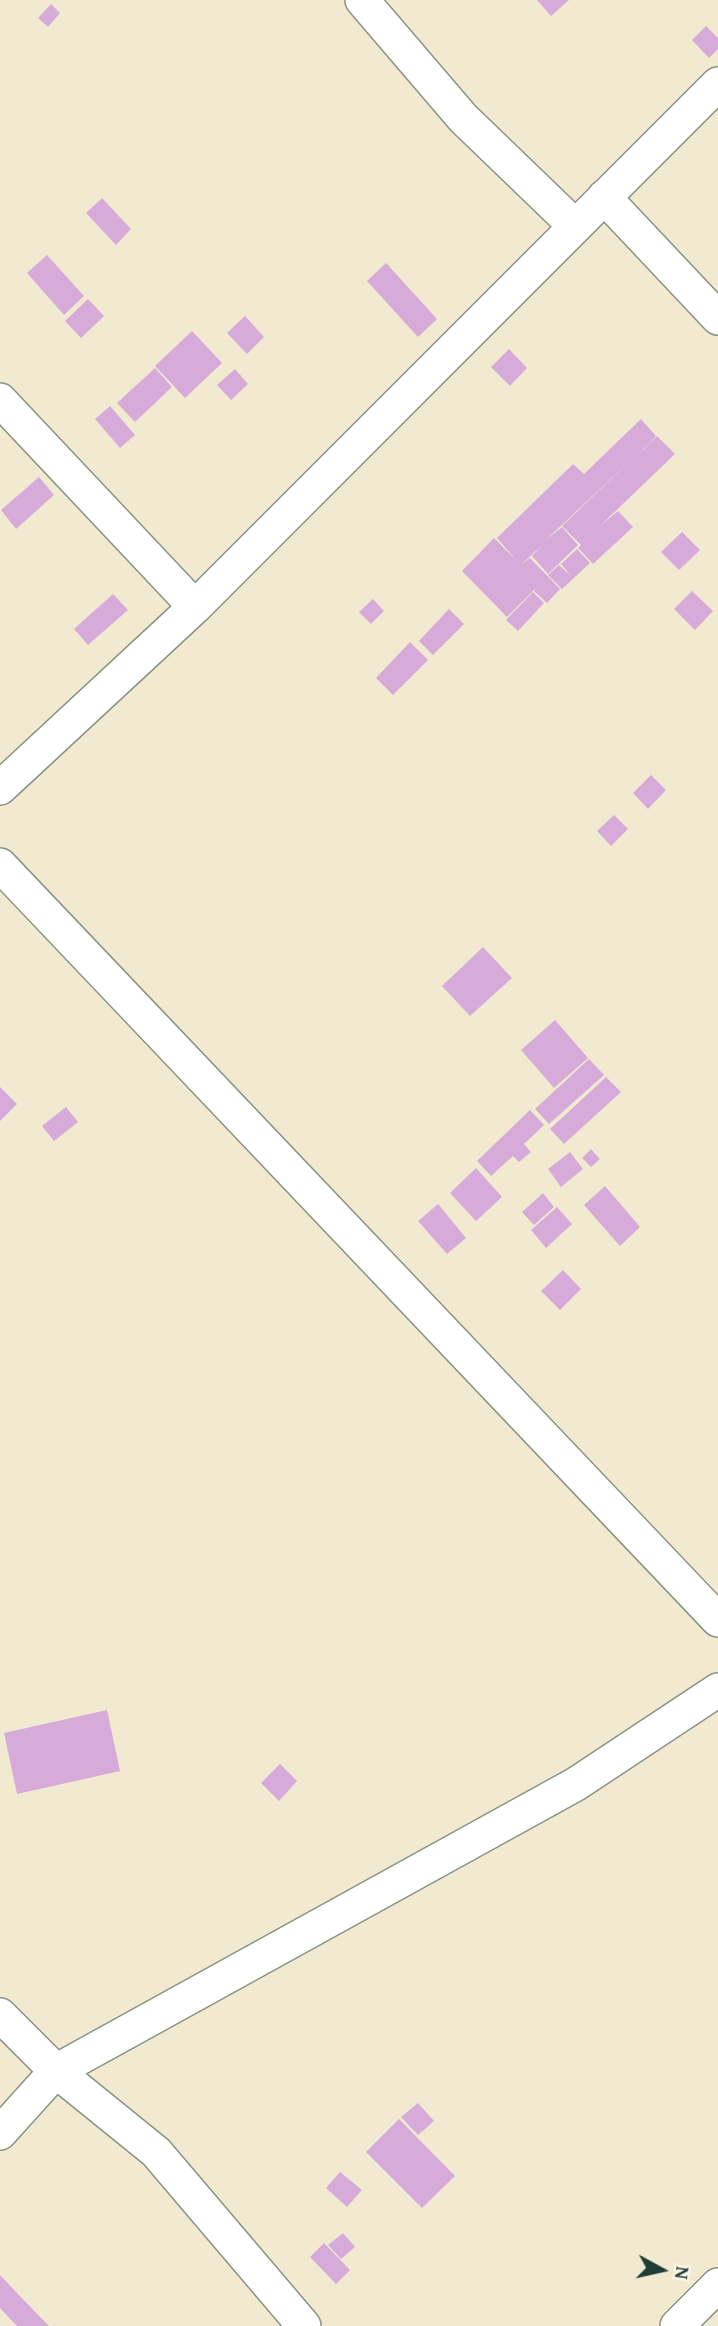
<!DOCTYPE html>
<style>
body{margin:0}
#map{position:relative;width:718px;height:2326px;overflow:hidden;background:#f1ead0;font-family:"Gentium Book Plus",serif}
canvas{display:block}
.north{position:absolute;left:627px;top:2235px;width:70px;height:70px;-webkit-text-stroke:5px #fcf5e5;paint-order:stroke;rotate:98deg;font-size:19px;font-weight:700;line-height:28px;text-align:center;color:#1f3d34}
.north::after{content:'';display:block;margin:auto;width:24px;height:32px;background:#1f3d34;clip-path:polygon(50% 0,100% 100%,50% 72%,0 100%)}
</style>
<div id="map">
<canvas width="718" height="2326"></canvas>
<div class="north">N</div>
</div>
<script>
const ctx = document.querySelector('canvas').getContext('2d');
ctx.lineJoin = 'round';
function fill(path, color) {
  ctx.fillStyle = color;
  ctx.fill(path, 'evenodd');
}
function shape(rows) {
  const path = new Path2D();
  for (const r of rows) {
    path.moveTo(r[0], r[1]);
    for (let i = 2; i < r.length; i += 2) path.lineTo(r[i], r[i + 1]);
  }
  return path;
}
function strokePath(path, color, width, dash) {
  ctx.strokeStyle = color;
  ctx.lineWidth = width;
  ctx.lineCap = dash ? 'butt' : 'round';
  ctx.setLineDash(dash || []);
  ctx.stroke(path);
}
const building = shape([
 [537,0,569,0,551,16],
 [51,4,60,13,48,27,38,18],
 [706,26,718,38,718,49,709,58,692,40],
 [102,198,131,229,116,245,86,213],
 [47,255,84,296,64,315,27,273],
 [386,263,437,319,418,337,367,281],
 [88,299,104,316,81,338,65,321],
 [245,316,264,337,247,354,227,333],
 [192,331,222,363,185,398,155,366],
 [509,349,527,368,510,386,491,367],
 [155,368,172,387,135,422,117,403],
 [235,369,248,384,231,400,217,385],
 [110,406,135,435,120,448,95,419],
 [641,419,656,436,638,455,657,436,675,454,600,526,618,511,633,527,593,564,578,548,581,545,562,526,635,456,546,540,562,527,578,545,548,574,532,556,541,546,521,565,530,558,560,589,547,603,534,591,536,588,507,617,462,571,494,538,516,560,497,538,573,464,584,474],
 [39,477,54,495,16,529,1,510],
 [682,532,700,550,679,570,661,552],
 [577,549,590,563,562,589,548,575,559,565,571,576,561,564],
 [692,591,713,611,695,630,674,609],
 [533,592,544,603,518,631,506,620],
 [113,594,128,610,88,645,74,629],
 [373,599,384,611,371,624,359,612],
 [449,609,464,624,433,655,419,641],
 [410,642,428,660,393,695,376,678],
 [651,775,666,790,648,809,633,793],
 [614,815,628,829,611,846,597,831],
 [483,947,512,978,470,1016,442,986],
 [555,1020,588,1058,554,1088,521,1050],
 [589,1059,604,1075,549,1124,535,1109],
 [606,1077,621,1092,564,1144,550,1129],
 [0,1087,17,1104,0,1121],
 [66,1107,78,1122,54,1141,42,1126],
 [530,1110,544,1125,524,1144,531,1152,519,1162,513,1156,491,1176,477,1161],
 [591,1149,600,1159,591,1167,582,1158],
 [570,1152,583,1169,561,1187,548,1169],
 [476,1168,502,1197,476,1221,450,1193],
 [605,1186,640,1227,620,1246,584,1205],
 [543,1193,554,1207,534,1225,522,1212],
 [438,1204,466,1238,447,1254,418,1221],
 [557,1207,572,1224,546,1248,531,1230],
 [563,1270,581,1289,560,1310,541,1291],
 [107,1710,120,1771,17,1794,4,1733],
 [280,1764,297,1781,279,1801,261,1783],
 [418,2103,434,2121,418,2135,401,2117],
 [399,2119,455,2176,422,2208,366,2152],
 [340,2172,362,2190,347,2207,326,2188],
 [343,2233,355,2247,341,2259,328,2245],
 [324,2243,350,2270,336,2284,310,2257],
 [0,2275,16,2292,49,2326,17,2326,0,2308]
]);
const minor = shape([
 [362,0,463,118,575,226],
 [604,197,718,318],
 [0,400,195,607],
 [0,788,195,607,718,84],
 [0,865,718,1620],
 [0,2015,56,2071,156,2152,304,2326],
 [0,2133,56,2071,576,1784,718,1690],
 [677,2326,718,2285]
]);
fill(building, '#d6abda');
strokePath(minor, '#889482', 36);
strokePath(minor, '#fff', 33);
</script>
